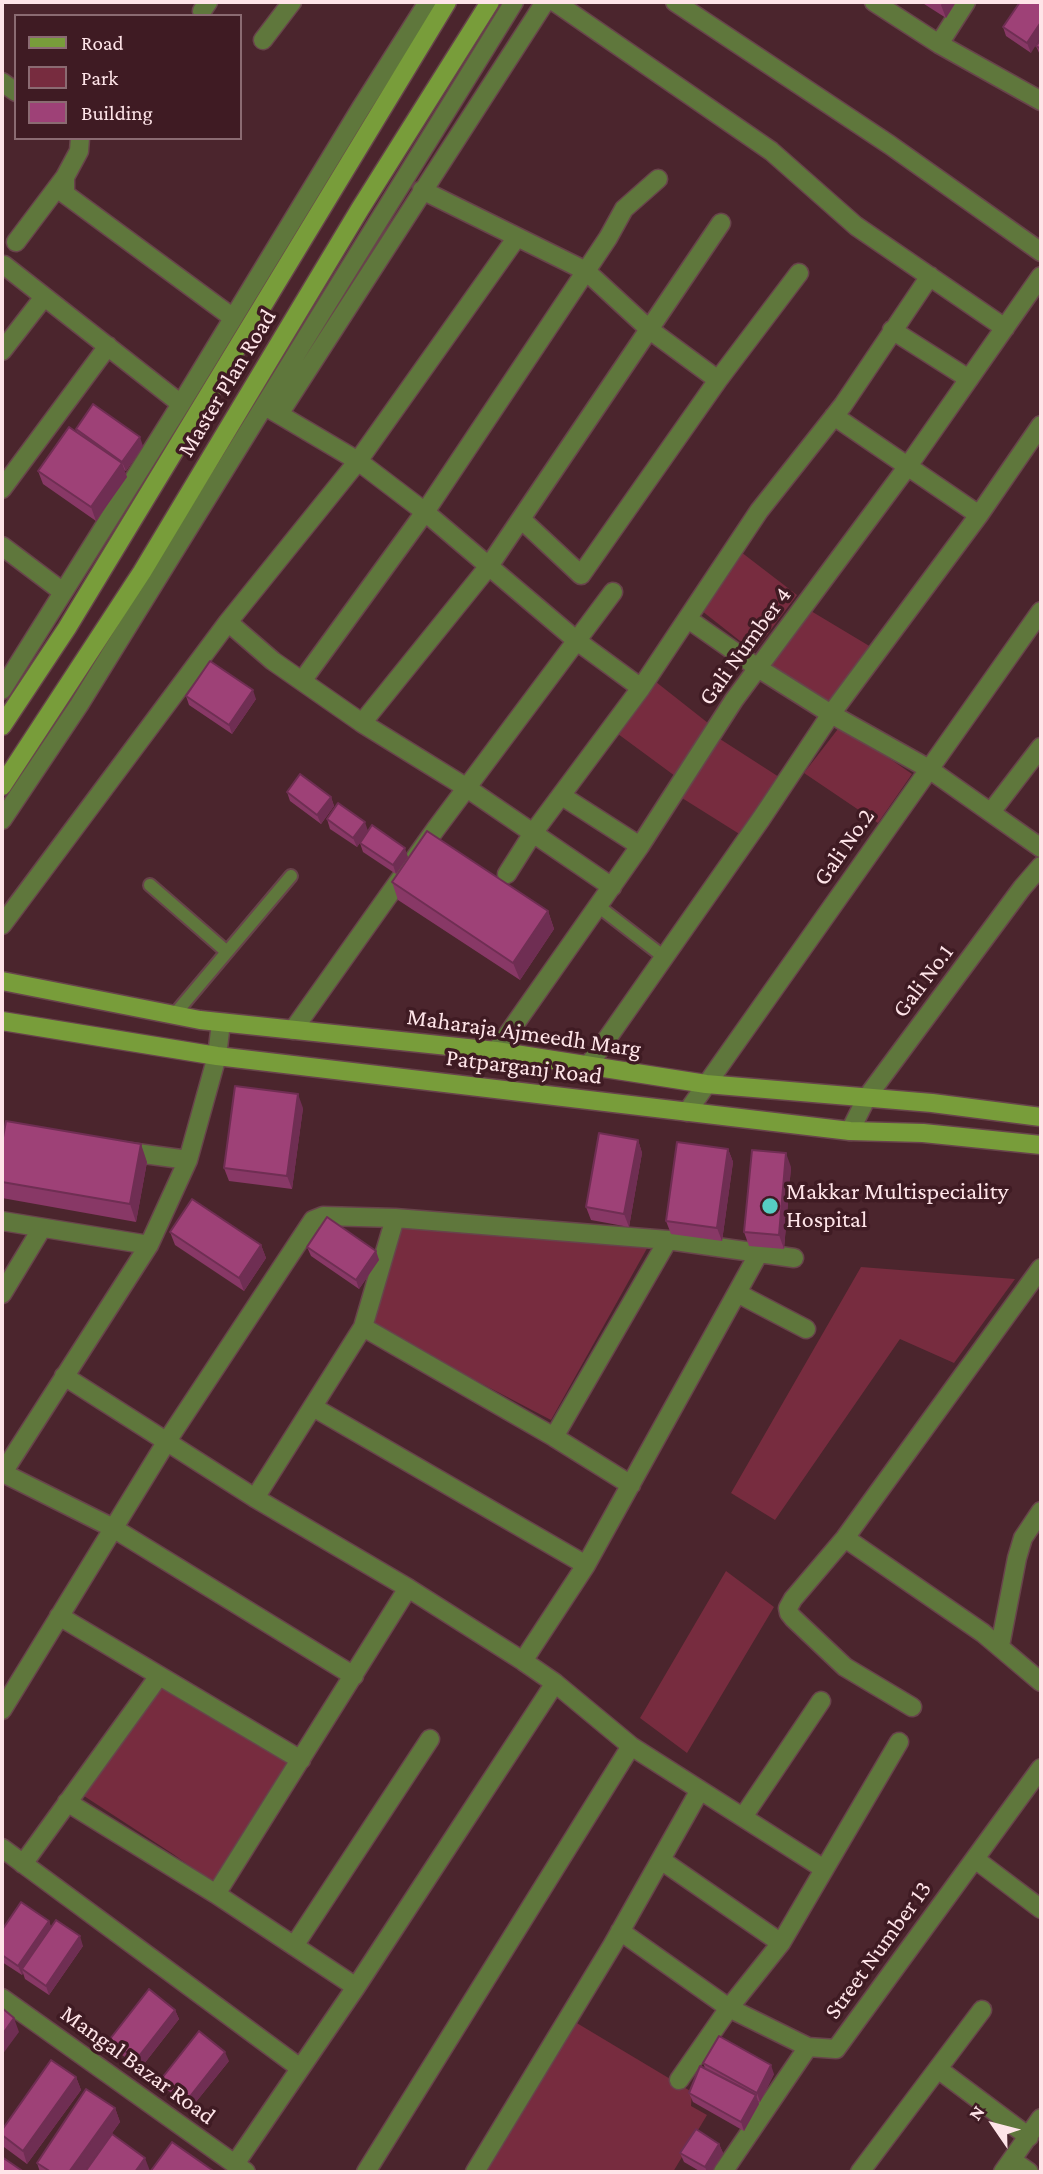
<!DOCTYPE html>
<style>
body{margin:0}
#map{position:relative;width:1043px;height:2174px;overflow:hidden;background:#4b252d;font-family:"Crimson Pro",serif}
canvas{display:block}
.frame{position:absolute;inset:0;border:4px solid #fee4e8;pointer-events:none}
.legend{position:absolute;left:14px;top:14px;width:228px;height:126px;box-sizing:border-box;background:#3f1b23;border:2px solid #8b6b72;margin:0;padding:9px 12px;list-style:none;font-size:21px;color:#fee4e8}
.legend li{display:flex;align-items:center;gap:14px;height:35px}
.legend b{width:35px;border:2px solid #8b6b72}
.north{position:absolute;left:959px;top:2090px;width:70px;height:70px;-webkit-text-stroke:5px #3f1b23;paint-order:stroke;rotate:305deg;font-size:19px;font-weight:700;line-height:28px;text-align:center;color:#fee4e8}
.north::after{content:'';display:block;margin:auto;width:24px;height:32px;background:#fee4e8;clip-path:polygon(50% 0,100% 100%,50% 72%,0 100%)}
</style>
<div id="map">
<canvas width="1043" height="2174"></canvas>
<div class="frame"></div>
<ul class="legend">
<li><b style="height:9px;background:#789d3a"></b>Road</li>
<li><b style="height:19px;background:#772c3f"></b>Park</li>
<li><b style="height:19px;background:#9e4177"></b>Building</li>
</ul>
<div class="north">N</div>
</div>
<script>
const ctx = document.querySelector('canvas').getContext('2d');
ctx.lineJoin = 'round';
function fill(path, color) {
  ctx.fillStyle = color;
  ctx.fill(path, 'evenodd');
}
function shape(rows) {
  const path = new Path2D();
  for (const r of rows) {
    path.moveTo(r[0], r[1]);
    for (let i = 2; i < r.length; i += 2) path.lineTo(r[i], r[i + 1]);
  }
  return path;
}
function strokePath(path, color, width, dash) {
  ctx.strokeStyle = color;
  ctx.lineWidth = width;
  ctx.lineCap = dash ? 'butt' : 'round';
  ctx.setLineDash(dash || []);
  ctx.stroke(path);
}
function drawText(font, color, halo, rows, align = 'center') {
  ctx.font = font + ' "Crimson Pro",serif';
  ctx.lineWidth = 7;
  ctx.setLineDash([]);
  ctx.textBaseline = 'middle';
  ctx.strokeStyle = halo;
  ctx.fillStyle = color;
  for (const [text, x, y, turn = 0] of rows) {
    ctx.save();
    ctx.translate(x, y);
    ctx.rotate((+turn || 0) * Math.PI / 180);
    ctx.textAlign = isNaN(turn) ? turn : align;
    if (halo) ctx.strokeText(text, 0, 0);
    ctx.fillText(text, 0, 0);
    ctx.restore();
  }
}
const green = shape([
 [741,552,797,595,754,652,702,611],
 [811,611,871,647,827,707,768,663],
 [656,682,708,723,675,776,618,734],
 [841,725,912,774,878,823,804,773],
 [720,739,779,777,741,835,682,798],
 [404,1214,650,1243,551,1420,368,1324],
 [861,1267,1015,1279,954,1363,900,1339,775,1520,731,1493],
 [726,1571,774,1607,687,1753,640,1718],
 [162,1687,289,1764,215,1884,173,1854,84,1796],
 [565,2016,692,2092,691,2106,707,2115,673,2172,465,2172]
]);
const service = shape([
 [150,885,227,952],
 [598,906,664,957],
 [174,1015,291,876]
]);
const minor = shape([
 [555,2,771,151,856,226,1005,328],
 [675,2,890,145,1041,252],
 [874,2,939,44,1041,101],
 [202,11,208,2],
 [263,40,292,2],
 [939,44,966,2],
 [2,82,16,92],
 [80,138,79,151,65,177,65,194,232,317],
 [422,190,586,271,650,330,718,380],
 [16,242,65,177],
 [4,265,181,404],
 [892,330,969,379],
 [2,351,44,297],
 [270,409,358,461,425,512,577,641,641,688],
 [279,414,545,2],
 [834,416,979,515],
 [2,489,108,346],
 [521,519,581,575,718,380,799,273],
 [2,546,63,592],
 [688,619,758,668,831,714,929,769,1041,848],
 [228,622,358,461,517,237],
 [302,681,425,512,608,238,624,209,658,179],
 [2,690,181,404,361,108,428,2],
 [362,723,489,566,721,223],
 [562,796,640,846],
 [991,812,1041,747],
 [2,820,79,705,514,2],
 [507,874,533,833,641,688,759,511,843,405,930,276],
 [2,925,228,622,273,661,362,723,467,788,612,887],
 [293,1030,435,830,613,592],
 [496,1051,640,846,734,700,908,466,1041,276],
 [588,1066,761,819,831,714,979,515,1041,425],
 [687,1112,1041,611],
 [850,1131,867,1097,1022,888,1041,866],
 [122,1151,188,1160],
 [2,1221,149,1245],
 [737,1293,806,1329],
 [2,1294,42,1228],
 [363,1327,554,1437,631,1485],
 [64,1376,255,1498,408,1588,523,1661,555,1683,631,1746,824,1869],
 [313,1407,586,1565],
 [554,1437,668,1240],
 [3,1473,113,1528,354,1676],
 [2,1474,149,1245,188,1160,217,1056,221,1023],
 [255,1498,363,1327,395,1218],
 [845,1538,983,1633,1041,1682],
 [59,1616,301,1760],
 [1000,1646,1017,1558,1023,1538,1041,1511],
 [523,1661,586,1565,759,1253],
 [912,1707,845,1667,793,1618,789,1613,788,1608,793,1599,845,1538,1041,1268],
 [2,1710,167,1441,313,1220,323,1216,395,1218,668,1240,794,1258],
 [67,1802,216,1894,408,1588],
 [743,1817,821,1701],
 [2,1848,300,2068],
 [975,1859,1041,1909],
 [661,1860,781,1943],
 [23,1864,159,1676],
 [216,1894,356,1987],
 [620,1931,729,2008,808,2047,836,2049,1041,1768],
 [294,1946,430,1739],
 [2,1998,246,2172],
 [938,2069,1029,2137],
 [679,2080,729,2008,781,1943,899,1742],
 [1012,2160,1029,2172],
 [235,2164,356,1987,555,1683],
 [366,2172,631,1746],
 [475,2172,612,1946,700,1790],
 [723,2172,808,2047],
 [860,2172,982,2010],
 [1003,2172,1041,2118]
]);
const secondary = shape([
 [2,726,67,628,447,2],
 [2,786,142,572,360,209,490,2],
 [2,981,200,1020,496,1051,706,1084,932,1103,1041,1117],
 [2,1021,217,1056,850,1131,923,1133,1041,1145]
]);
const wall = shape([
 [921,2,956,2,946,18],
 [1020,2,1031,53,1006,36,1003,27],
 [1041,39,1041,56,1040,55,1036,46],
 [76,429,143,446,126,471,124,470,127,477,96,521,43,484,38,471,77,432],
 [186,696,256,699,232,734,189,705],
 [287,792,331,797,334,806,321,824,290,801],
 [327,819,368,831,357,847,330,829],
 [360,843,408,857,396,874,363,852],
 [392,882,548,911,554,929,520,980,398,900],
 [303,1108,292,1189,229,1181,224,1168],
 [638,1140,642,1153,629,1227,591,1220,586,1207],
 [2,1143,147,1162,136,1222,2,1198],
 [728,1149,733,1162,722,1241,671,1234,666,1221],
 [791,1167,784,1249,749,1246,744,1232],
 [170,1232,261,1245,266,1258,244,1291,175,1245],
 [307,1247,376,1251,379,1260,359,1289,311,1256],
 [49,1921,51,1927,83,1946,49,1995,25,1979,23,1973,22,1975,2,1962,2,1930],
 [175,2010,179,2019,140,2069,113,2048,110,2039],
 [229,2061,191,2108,165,2088,162,2078],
 [703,2063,774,2074,760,2102,758,2101,759,2104,744,2131,693,2102,689,2093,705,2068],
 [76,2077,81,2090,27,2164,4,2147,2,2139,2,2130],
 [115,2108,120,2122,84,2172,40,2172,37,2163],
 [719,2144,723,2153,711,2172,701,2172,684,2162,680,2153]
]);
const shadedWall = shape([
 [943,2,956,2,946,18,941,5],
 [1041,22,1041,37,1031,53,1027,43],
 [140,437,143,446,126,471,122,462],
 [122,463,127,477,96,521,91,507],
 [253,690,256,699,232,734,229,725],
 [331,797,334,806,321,824,317,815],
 [365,822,368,831,357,847,353,838],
 [405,848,408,857,396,874,393,865],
 [548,911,554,929,520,980,513,963],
 [298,1094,303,1108,292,1189,287,1176],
 [638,1140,642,1153,629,1227,624,1214],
 [141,1144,147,1162,136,1222,130,1204],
 [728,1149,733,1162,722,1241,717,1228],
 [786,1153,791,1167,784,1249,779,1235],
 [261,1245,266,1258,244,1291,239,1278],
 [376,1251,379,1260,359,1289,356,1280],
 [49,1921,52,1930,22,1969,23,1973,22,1975,18,1966],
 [80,1936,83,1946,49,1995,46,1986],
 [175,2010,179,2019,140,2069,136,2060],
 [14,2018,19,2032,2,2055,2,2035],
 [225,2052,229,2061,191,2108,188,2099],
 [771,2065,774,2074,760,2102,757,2093],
 [76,2077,81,2090,27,2164,23,2151],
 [756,2095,759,2104,744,2131,741,2122],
 [115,2108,120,2122,84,2172,69,2172],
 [719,2144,723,2153,711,2172,707,2172,705,2167],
 [145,2158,150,2171,149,2172,135,2172]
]);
const building = shape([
 [1020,2,1041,2,1041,22,1027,43,1003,27,1020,2],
 [1041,39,1041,49,1036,46,1041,39],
 [93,404,140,437,122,462,76,429,93,404],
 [69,427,122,463,91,507,38,471,69,427],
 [210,661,253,690,229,725,186,696,210,661],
 [300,774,331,797,317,815,287,792,300,774],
 [338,803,365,822,353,838,327,819,338,803],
 [372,825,405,848,393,865,360,843,372,825],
 [427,831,548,911,513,963,392,882,427,831],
 [235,1086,298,1094,287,1176,224,1168,235,1086],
 [6,1121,141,1144,130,1204,2,1182,2,1143,6,1121],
 [599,1133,638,1140,624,1214,586,1207,599,1133],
 [677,1142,728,1149,717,1228,666,1221,677,1142],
 [752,1150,786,1153,779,1235,744,1232,752,1150],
 [192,1199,261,1245,239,1278,170,1232,192,1199],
 [327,1217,376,1251,356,1280,307,1247,327,1217],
 [21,1902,49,1921,18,1966,2,1955,2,1930,21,1902],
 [56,1920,80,1936,46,1986,22,1969,56,1920],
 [149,1989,175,2010,136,2060,110,2039,149,1989],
 [2,2008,14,2018,2,2035,2,2008],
 [199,2031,225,2052,188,2099,162,2078,199,2031],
 [719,2036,771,2065,757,2093,703,2063,719,2036],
 [51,2060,76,2077,23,2151,2,2135,2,2130,51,2060],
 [700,2066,756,2095,741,2122,689,2093,700,2066],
 [86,2089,115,2108,69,2172,51,2172,37,2163,86,2089],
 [696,2129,719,2144,705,2167,680,2153,696,2129],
 [112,2134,145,2158,135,2172,85,2172,112,2134],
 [172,2142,215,2172,150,2172,172,2142],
 [2,2157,24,2172,2,2172,2,2157]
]);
const markers = [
 [770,1206,9,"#56cec3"]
];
const streetNames = [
 ["Master Plan Road",227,383,-59],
 ["Gali Number 4",745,646,-54],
 ["Gali No.2",844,847,-55],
 ["Gali No.1",923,981,-53],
 ["Maharaja Ajmeedh Marg",524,1033,8],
 ["Patparganj Road",524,1067,7],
 ["Street Number 13",878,1950,-54],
 ["Mangal Bazar Road",138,2065,36]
];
const poiNames = [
 ["Makkar Multispeciality",786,1192],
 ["Hospital",786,1220]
];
fill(green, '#772c3f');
strokePath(service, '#68444b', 16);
strokePath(minor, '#68444b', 21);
strokePath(secondary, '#68444b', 21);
strokePath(service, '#5f773c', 12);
strokePath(minor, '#5f773c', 18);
strokePath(secondary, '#789d3a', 18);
fill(wall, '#883866');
fill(shadedWall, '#6f2e53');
fill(building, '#9e4177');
strokePath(building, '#6f2e53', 2);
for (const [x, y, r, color] of markers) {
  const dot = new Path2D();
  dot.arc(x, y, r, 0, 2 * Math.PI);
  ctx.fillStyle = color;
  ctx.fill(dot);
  strokePath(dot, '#3f1b23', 2.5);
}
drawText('24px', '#fee4e8', '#3f1b23', streetNames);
drawText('24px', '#fee4e8', '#3f1b23', poiNames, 'left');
</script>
